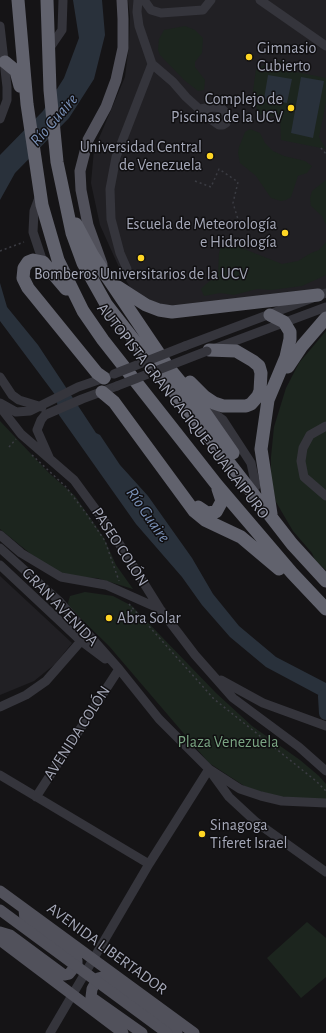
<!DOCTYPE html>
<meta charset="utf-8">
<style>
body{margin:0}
canvas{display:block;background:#151416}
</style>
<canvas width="326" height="1033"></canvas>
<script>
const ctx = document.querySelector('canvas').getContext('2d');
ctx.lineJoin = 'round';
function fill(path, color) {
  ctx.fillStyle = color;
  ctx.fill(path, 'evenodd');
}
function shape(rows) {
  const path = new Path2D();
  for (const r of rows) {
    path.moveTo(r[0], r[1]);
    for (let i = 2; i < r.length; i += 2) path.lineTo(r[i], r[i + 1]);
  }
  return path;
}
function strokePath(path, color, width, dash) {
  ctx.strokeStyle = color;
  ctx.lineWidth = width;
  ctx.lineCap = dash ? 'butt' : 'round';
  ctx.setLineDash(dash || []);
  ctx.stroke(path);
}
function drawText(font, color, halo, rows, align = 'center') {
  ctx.font = font + ' "Alegreya Sans",sans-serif';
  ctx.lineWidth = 3;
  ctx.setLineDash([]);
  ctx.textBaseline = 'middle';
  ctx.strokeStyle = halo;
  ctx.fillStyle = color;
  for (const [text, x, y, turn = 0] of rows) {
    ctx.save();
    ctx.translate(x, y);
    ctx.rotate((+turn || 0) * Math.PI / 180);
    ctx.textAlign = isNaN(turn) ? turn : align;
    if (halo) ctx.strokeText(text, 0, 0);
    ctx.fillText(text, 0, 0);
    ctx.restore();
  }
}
const built = shape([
 [128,0,326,0,326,291,179,309,155,303,130,287,122,274,100,225,91,183,94,150,125,77,129,45,130,17],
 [0,576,72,643,55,664,34,681,0,695]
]);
const green = shape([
 [185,26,195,30,203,38,202,53,195,62,195,67,205,80,204,90,198,91,184,80,160,55,158,50,159,39,164,30],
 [275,60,292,63,296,72,326,78,326,102,319,137,326,149,281,140,280,117,258,114,253,91,256,69],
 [250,129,260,133,265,143,273,151,284,156,305,161,312,166,307,173,298,176,291,197,286,200,281,201,271,198,256,176,240,163,238,153,239,147,245,132],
 [326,180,326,225,322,216,311,206,310,198,312,191],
 [326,242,326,275,302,286,272,290,257,289,234,295,220,293,204,296,201,289,206,284,218,275,219,253,221,246,229,243,282,264,298,261,311,253,319,250],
 [326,331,326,570,315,560,312,553,293,531,276,502,271,477,271,457,274,427,286,388,299,363],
 [0,421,49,473,75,496,104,538,116,565,133,589,97,578,67,577,37,559,0,529],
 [85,592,113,596,132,606,216,693,252,726,300,760,319,776,326,784,326,800,291,799,249,789,209,763,109,646,70,608,68,603,70,596],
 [307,922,326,938,326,977,301,998,267,958]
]);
const water = shape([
 [73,0,102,0,105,35,94,79,69,118,15,173,0,200,0,155,43,111,64,78,79,38],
 [268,75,292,79,287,103,264,99],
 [301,77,324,81,313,138,291,133],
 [0,283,7,307,38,345,96,433,100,435,120,465,148,496,192,558,213,594,239,626,276,657,326,683,326,699,266,667,230,637,202,605,182,577,136,524,59,415,56,396,0,321]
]);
const river = shape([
 [325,696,326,713]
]);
const path = shape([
 [321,148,326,154],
 [195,181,211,187,219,169,238,182,233,203,241,229,244,228],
 [0,251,24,242],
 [9,447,16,439],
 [32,455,66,487,88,516,105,541,119,581],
 [129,604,214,699,316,781,326,791],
 [127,615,133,609]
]);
const minor = shape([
 [138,0,137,12,139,26,152,64,173,82,186,97,209,118,219,125,223,125,226,123,227,118,226,113,222,109,214,107,199,109],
 [144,0,151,10,161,13,203,10,211,0],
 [260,0,326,46],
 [0,26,7,87,7,100,0,119],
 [49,49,62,30,63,0],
 [40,195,34,211,33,232,43,262],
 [127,269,120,253,111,219,110,189,116,157,152,64],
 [185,346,326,293],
 [216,348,326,307],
 [0,377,12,395,19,400,42,407],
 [0,403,16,412,30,411,78,387,107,377],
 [0,407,21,434,74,480,110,529,160,609,195,655,233,698,299,747,326,771],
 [201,407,208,409,223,420,251,463,256,486],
 [326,426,310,435,303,448,301,461,304,477,326,496],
 [49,457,37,430,41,420,45,415,82,399,117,386],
 [0,535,21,553,61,577,106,585,160,609],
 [0,548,59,601,119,669,159,719,209,769,240,789,261,796,282,801,326,803],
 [0,565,81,641,105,659],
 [221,680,263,703,326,726],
 [0,707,26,695,46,681,81,641],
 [0,775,149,864],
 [213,775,229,797,256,822,326,872],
 [36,797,119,669],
 [50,1033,149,864,209,769]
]);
const major = shape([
 [102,264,88,225,81,190,80,171,88,140,106,107,116,80,123,48,123,19,122,0],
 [0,891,194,1033],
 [0,932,10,935,64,975,69,974,77,964,77,960,28,925,25,920,24,909],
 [0,940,123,1033],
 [142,1033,91,997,92,989,98,978,102,977,110,981,177,1033]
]);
const highway = shape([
 [18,0,27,104,42,205,58,260,83,311,103,340,217,485,292,573,326,609],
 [47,0,50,90,57,162,72,233,83,263,106,304,292,544,326,581],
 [5,62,16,71,20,86],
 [76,224,93,256,168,367,201,407,233,453],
 [118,287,146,305,159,310,172,312,318,295],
 [66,289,43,262,33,260,28,262,24,268,23,278,28,288,97,373,104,378],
 [270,315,284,322,290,332,290,339,286,357,268,400,261,449,271,514],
 [288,367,302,346,326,318],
 [190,382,205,397,214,403,223,406,246,406,251,404,258,396,260,391,261,373,259,366,253,361,236,351,209,350],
 [102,392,114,402,194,511,205,520,241,537,279,569],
 [198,507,207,513,216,512,222,501,218,489]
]);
const minorBridge = shape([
 [114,374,185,346],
 [117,386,207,351]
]);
const majorBridge = shape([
 [0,910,167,1033]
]);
const markers = [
 [249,57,4,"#ffd624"],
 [291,108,4,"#ffd624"],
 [210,156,4,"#ffd624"],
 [285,233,4,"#ffd624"],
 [141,258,4,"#ffd624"],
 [109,618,4,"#ffd624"],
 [202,834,4,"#ffd624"]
];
const poiNames = [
 ["Gimnasio",257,48],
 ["Cubierto",257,66],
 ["Complejo de",283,99,"right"],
 ["Piscinas de la UCV",283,117,"right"],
 ["Universidad Central",202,147,"right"],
 ["de Venezuela",202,165,"right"],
 ["Escuela de Meteorología",277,224,"right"],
 ["e Hidrología",277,242,"right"],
 ["Bomberos Universitarios de la UCV",141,274,"center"],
 ["Abra Solar",117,618],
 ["Sinagoga",210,825],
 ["Tiferet Israel",210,843]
];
const streetNames = [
 ["AUTOPISTA GRAN CACIQUE GUAICAIPURO",183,411,52],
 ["PASEO COLÓN",120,547,57],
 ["GRAN AVENIDA",60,607,46],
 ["AVENIDA COLÓN",77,733,-57],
 ["AVENIDA LIBERTADOR",107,949,36]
];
const parkNames = [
 ["Plaza Venezuela",228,742]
];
const waterNames = [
 ["Río Guaire",54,120,-49],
 ["Río Guaire",148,515,55]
];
fill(built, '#212024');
fill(green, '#1c251e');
fill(water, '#29313b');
strokePath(river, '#29313b', 14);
strokePath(path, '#3b3c43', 1.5, [2, 3]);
strokePath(minor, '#35353c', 9);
strokePath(major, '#51515b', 11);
strokePath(highway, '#61626d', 13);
strokePath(minorBridge, '#35353c', 9);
strokePath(majorBridge, '#51515b', 11);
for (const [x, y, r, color] of markers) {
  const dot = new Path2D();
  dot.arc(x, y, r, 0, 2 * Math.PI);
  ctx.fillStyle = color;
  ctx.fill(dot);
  strokePath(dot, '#100f11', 1.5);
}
drawText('16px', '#a5a8b8', '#100f11', poiNames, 'left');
drawText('16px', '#a5a8b8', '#100f11', streetNames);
drawText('16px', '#7aa583', '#100f11', parkNames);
drawText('italic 17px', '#7990b6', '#100f11', waterNames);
</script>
